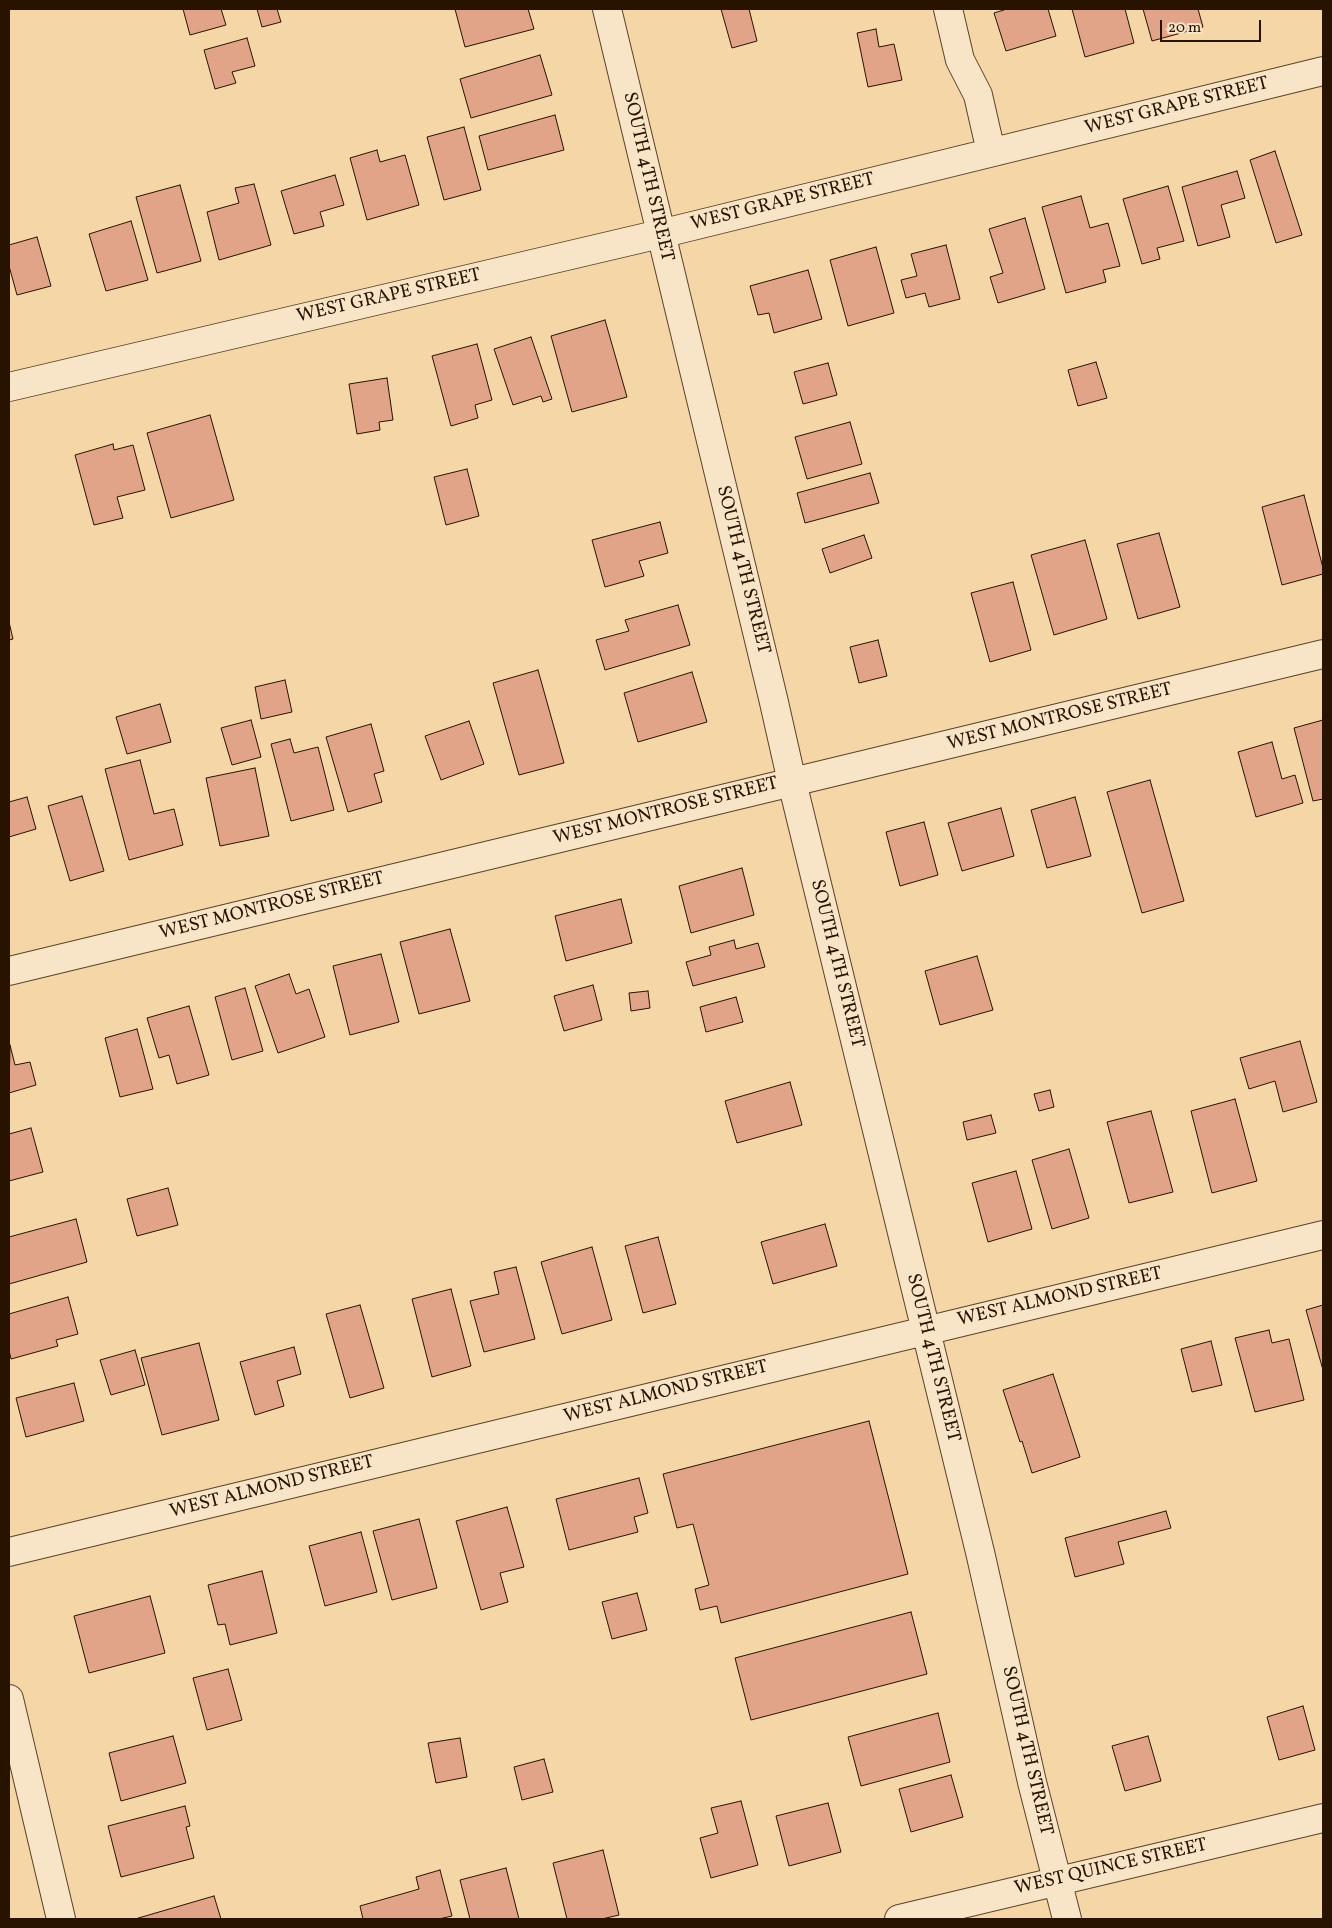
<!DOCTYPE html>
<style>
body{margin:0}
#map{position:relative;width:1332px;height:1928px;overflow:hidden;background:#f4d6a7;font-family:Vollkorn,serif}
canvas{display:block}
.frame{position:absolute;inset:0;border:10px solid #281200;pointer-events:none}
.scale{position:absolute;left:1160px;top:20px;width:101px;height:22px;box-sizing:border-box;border:2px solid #281200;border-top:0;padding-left:6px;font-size:15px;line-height:18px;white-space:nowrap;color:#281200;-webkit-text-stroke:4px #f8e4c6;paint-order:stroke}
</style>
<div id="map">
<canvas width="1332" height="1928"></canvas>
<div class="frame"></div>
<div class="scale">20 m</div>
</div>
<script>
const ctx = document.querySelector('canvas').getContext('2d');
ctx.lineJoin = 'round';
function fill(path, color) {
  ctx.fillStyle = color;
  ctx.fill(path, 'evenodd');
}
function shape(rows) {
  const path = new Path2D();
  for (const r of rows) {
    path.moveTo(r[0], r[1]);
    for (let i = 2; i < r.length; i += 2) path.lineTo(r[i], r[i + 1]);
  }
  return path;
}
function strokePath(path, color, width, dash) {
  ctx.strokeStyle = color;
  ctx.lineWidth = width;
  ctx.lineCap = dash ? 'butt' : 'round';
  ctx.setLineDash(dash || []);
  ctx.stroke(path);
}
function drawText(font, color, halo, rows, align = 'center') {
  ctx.font = font + ' Vollkorn,serif';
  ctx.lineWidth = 4.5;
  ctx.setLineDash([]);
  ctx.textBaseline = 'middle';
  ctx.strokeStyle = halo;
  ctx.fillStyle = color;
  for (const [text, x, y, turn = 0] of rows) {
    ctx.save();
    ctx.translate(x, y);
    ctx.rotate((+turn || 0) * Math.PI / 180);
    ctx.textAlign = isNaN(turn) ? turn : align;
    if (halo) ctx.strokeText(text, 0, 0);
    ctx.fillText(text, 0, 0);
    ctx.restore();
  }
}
const building = shape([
 [183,9,221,9,226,25,190,35,183,9],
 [257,9,277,9,281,22,262,27,257,9],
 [455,9,528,9,534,29,465,47,455,9],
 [721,9,749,9,757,41,732,48,721,9],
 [1007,9,1048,9,1056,36,1006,51,994,13,1007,9],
 [1072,9,1125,9,1134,43,1085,57,1072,9],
 [1143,9,1198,9,1203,27,1152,41,1143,9],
 [876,29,879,47,894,44,902,80,868,87,857,33,876,29],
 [247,38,255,66,232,72,236,83,215,89,204,50,247,38],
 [540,55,552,95,471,118,460,79,540,55],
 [555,115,564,150,488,170,479,136,555,115],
 [464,127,481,190,444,200,427,137,464,127],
 [377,150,380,162,405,155,419,205,367,220,350,158,377,150],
 [1275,151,1302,235,1276,243,1250,160,1275,151],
 [1237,171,1245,198,1221,205,1230,237,1198,246,1182,187,1237,171],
 [335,175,344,205,320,212,324,226,294,234,281,191,335,175],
 [254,184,271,245,219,260,207,212,239,203,235,188,254,184],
 [180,185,201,261,157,273,136,197,180,185],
 [1168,186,1184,241,1157,248,1160,259,1142,264,1123,199,1168,186],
 [1081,196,1090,228,1108,223,1120,266,1103,270,1106,282,1066,293,1042,207,1081,196],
 [1025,218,1045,289,998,303,990,277,1003,273,989,229,1025,218],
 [131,221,148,280,106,291,89,234,131,221],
 [37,237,51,286,17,295,9,266,9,245,37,237],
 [946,245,960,299,929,307,925,293,906,298,901,280,917,276,911,254,946,245],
 [876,247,894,313,848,326,830,260,876,247],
 [808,270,822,319,774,333,769,313,758,315,750,286,808,270],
 [605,320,627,397,572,412,551,336,605,320],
 [531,337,552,399,543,402,541,396,513,405,494,349,531,337],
 [477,344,492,400,475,405,478,418,451,426,432,356,477,344],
 [1096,362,1107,398,1078,406,1068,370,1096,362],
 [828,363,837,395,803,404,794,372,828,363],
 [387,378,393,420,379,422,380,430,357,434,349,384,387,378],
 [210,415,234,500,171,518,147,433,210,415],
 [850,422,862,464,807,479,795,437,850,422],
 [113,444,114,450,133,445,145,490,117,497,123,518,94,525,75,455,113,444],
 [467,469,479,516,446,525,434,477,467,469],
 [870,473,879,503,805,523,797,493,870,473],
 [1304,495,1323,568,1323,574,1282,585,1262,507,1304,495],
 [660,522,668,553,639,561,644,576,605,587,592,540,660,522],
 [1159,533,1180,607,1138,619,1117,544,1159,533],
 [864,535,872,558,830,573,822,549,864,535],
 [1085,540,1107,619,1054,635,1031,555,1085,540],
 [1013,582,1031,650,990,662,971,593,1013,582],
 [678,605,690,645,605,670,596,640,629,631,625,620,678,605],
 [9,622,13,639,9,640,9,622],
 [878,640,887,676,859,683,850,647,878,640],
 [538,670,564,763,519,775,493,683,538,670],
 [692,672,707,722,638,742,624,693,692,672],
 [285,680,292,712,261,719,255,687,285,680],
 [160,704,171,742,127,754,116,717,160,704],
 [251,720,261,757,232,765,221,728,251,720],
 [1323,720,1323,799,1313,801,1294,728,1323,720],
 [469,721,484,764,441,780,425,736,469,721],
 [371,724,384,771,374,774,382,802,348,812,326,737,371,724],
 [290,739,294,753,318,747,334,810,291,821,271,744,290,739],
 [1272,742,1282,779,1295,775,1303,803,1256,817,1238,752,1272,742],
 [140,760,154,814,174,809,183,845,129,860,105,769,140,760],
 [255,768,269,836,220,846,206,778,255,768],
 [1150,780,1184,901,1142,913,1107,792,1150,780],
 [82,796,104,871,70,881,48,806,82,796],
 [27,797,36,829,9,837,9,802,27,797],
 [1075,797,1091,856,1047,868,1031,810,1075,797],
 [1001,808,1014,856,962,871,948,823,1001,808],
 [924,822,938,875,900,886,886,832,924,822],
 [742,868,754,915,691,933,679,886,742,868],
 [621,899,632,943,566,961,555,916,621,899],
 [450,929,470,1001,419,1014,400,942,450,929],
 [734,940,736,949,758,943,765,967,693,986,686,962,711,955,709,947,734,940],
 [381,954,399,1022,350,1035,333,966,381,954],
 [977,956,993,1010,940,1025,925,971,977,956],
 [289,974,296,994,309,989,325,1037,278,1053,255,986,289,974],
 [593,985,602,1020,564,1031,554,996,593,985],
 [245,988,263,1051,232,1060,215,997,245,988],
 [648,991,650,1008,631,1011,629,993,648,991],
 [736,997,743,1022,706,1032,700,1007,736,997],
 [189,1006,209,1075,177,1084,169,1055,159,1058,147,1018,189,1006],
 [137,1029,153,1089,120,1097,105,1038,137,1029],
 [1300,1041,1317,1102,1283,1112,1275,1081,1249,1089,1240,1058,1300,1041],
 [10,1045,15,1065,30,1062,36,1085,9,1093,10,1045],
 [790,1082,802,1125,737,1143,725,1101,790,1082],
 [1050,1090,1054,1107,1039,1111,1034,1094,1050,1090],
 [1235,1099,1257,1181,1212,1193,1191,1111,1235,1099],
 [1151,1111,1173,1192,1129,1203,1107,1122,1151,1111],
 [991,1115,996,1133,967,1140,963,1122,991,1115],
 [31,1128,43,1172,9,1181,9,1134,31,1128],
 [1069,1149,1089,1218,1052,1229,1032,1160,1069,1149],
 [1016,1171,1032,1229,988,1242,972,1183,1016,1171],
 [168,1188,178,1225,137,1236,127,1199,168,1188],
 [76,1219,87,1262,9,1284,9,1237,76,1219],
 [825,1224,837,1266,773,1284,761,1242,825,1224],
 [658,1237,676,1304,643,1313,625,1246,658,1237],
 [592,1247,612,1320,562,1334,541,1262,592,1247],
 [516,1267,535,1339,484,1352,470,1301,499,1294,494,1272,516,1267],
 [451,1289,471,1366,432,1377,412,1299,451,1289],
 [68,1297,78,1334,56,1340,58,1346,11,1359,9,1350,9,1314,68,1297],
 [360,1305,384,1388,350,1398,326,1314,360,1305],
 [1323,1305,1323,1370,1306,1310,1323,1305],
 [1269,1330,1272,1343,1289,1339,1304,1400,1255,1412,1235,1338,1269,1330],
 [1211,1341,1222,1385,1192,1392,1181,1349,1211,1341],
 [199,1343,219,1420,162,1435,141,1358,199,1343],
 [294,1347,301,1374,277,1381,284,1406,255,1415,240,1362,294,1347],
 [135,1350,145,1385,111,1395,100,1360,135,1350],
 [1053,1374,1080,1457,1032,1473,1022,1441,1020,1442,1003,1390,1053,1374],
 [74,1383,84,1421,26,1437,16,1398,74,1383],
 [869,1421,908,1574,721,1623,717,1606,700,1610,695,1589,709,1585,693,1524,677,1528,663,1474,869,1421],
 [639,1478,648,1513,634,1517,638,1532,569,1550,556,1499,639,1478],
 [507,1507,524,1567,500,1573,508,1602,481,1610,456,1521,507,1507],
 [1166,1511,1171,1528,1118,1542,1124,1564,1075,1577,1065,1538,1166,1511],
 [419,1519,437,1588,392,1600,373,1531,419,1519],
 [361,1532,377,1592,325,1606,309,1546,361,1532],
 [262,1571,277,1633,230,1645,225,1624,218,1625,208,1585,262,1571],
 [637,1593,647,1630,612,1639,602,1602,637,1593],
 [150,1596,165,1653,89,1673,74,1616,150,1596],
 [911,1612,927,1674,751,1720,735,1658,911,1612],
 [228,1669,242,1720,207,1730,193,1678,228,1669],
 [1303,1706,1315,1750,1279,1760,1267,1717,1303,1706],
 [938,1713,950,1762,861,1786,848,1737,938,1713],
 [173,1736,186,1783,121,1801,109,1753,173,1736],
 [1148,1736,1161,1781,1125,1791,1112,1746,1148,1736],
 [460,1738,467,1777,436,1783,428,1743,460,1738],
 [544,1759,553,1792,522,1800,514,1767,544,1759],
 [951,1775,963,1817,911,1832,899,1789,951,1775],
 [741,1801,758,1865,711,1878,700,1838,718,1833,711,1808,741,1801],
 [828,1803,841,1852,789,1866,776,1816,828,1803],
 [185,1806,190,1826,186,1827,194,1858,121,1877,108,1826,185,1806],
 [603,1850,619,1915,602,1919,567,1919,553,1863,603,1850],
 [506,1868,519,1919,470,1919,460,1880,506,1868],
 [440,1870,452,1916,439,1919,363,1919,360,1906,419,1889,416,1877,440,1870],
 [214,1896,221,1919,135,1919,214,1896]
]);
const minor = shape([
 [607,9,773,698,792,782,980,1552,1032,1782,1067,1919],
 [948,9,960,60,978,95,991,152],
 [9,387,660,234,1323,71],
 [9,971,1323,654],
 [9,1552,1323,1235],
 [9,1699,61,1919],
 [899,1919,1323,1818]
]);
const streetNames = [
 ["WEST GRAPE STREET",1177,107,-14],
 ["SOUTH 4TH STREET",647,177,77],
 ["WEST GRAPE STREET",783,203,-14],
 ["WEST GRAPE STREET",389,297,-13],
 ["SOUTH 4TH STREET",742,570,76],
 ["WEST MONTROSE STREET",1060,718,-14],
 ["WEST MONTROSE STREET",666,812,-14],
 ["WEST MONTROSE STREET",272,907,-14],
 ["SOUTH 4TH STREET",836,964,76],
 ["WEST ALMOND STREET",1060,1298,-13],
 ["SOUTH 4TH STREET",932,1358,76],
 ["WEST ALMOND STREET",666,1393,-14],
 ["WEST ALMOND STREET",272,1488,-14],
 ["SOUTH 4TH STREET",1026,1751,77],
 ["WEST QUINCE STREET",1111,1868,-13]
];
fill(building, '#e2a489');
strokePath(building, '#281200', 1);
strokePath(minor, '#5b432a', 30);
strokePath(minor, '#f8e4c6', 28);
drawText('19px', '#281200', '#f8e4c6', streetNames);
</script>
